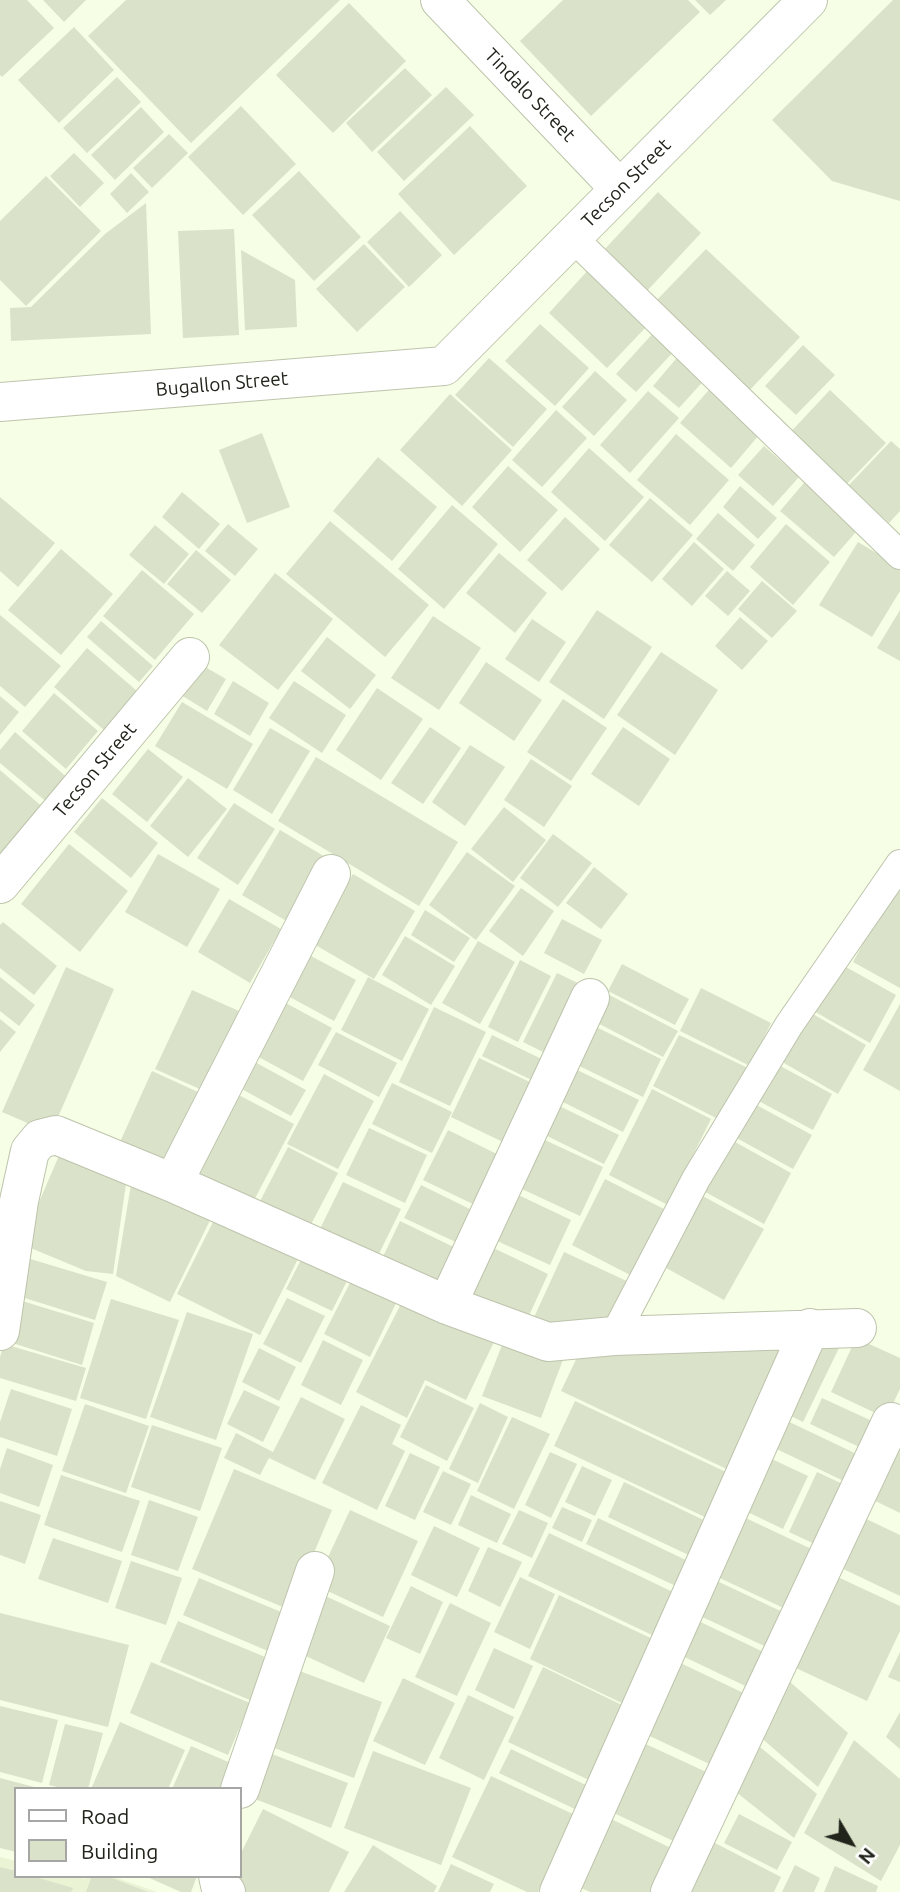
<!DOCTYPE html>
<style>
body{margin:0}
#map{position:relative;width:900px;height:1892px;overflow:hidden;background:#f6fee5;font-family:Ubuntu,sans-serif}
canvas{display:block}
.legend{position:absolute;left:14px;top:1787px;width:228px;height:91px;box-sizing:border-box;background:#fff;border:2px solid #a6a7a4;margin:0;padding:9px 12px;list-style:none;font-size:21px;color:#21241b}
.legend li{display:flex;align-items:center;gap:14px;height:35px}
.legend b{width:35px;border:2px solid #a6a7a4}
.north{position:absolute;left:816px;top:1808px;width:70px;height:70px;-webkit-text-stroke:5px #fff;paint-order:stroke;rotate:129deg;font-size:19px;font-weight:700;line-height:28px;text-align:center;color:#21241b}
.north::after{content:'';display:block;margin:auto;width:24px;height:32px;background:#21241b;clip-path:polygon(50% 0,100% 100%,50% 72%,0 100%)}
</style>
<div id="map">
<canvas width="900" height="1892"></canvas>
<ul class="legend">
<li><b style="height:9px;background:#fff"></b>Road</li>
<li><b style="height:19px;background:#dae2c9"></b>Building</li>
</ul>
<div class="north">N</div>
</div>
<script>
const ctx = document.querySelector('canvas').getContext('2d');
ctx.lineJoin = 'round';
function fill(path, color) {
  ctx.fillStyle = color;
  ctx.fill(path, 'evenodd');
}
function shape(rows) {
  const path = new Path2D();
  for (const r of rows) {
    path.moveTo(r[0], r[1]);
    for (let i = 2; i < r.length; i += 2) path.lineTo(r[i], r[i + 1]);
  }
  return path;
}
function strokePath(path, color, width, dash) {
  ctx.strokeStyle = color;
  ctx.lineWidth = width;
  ctx.lineCap = dash ? 'butt' : 'round';
  ctx.setLineDash(dash || []);
  ctx.stroke(path);
}
function drawText(font, color, halo, rows, align = 'center') {
  ctx.font = font + ' Ubuntu,sans-serif';
  ctx.lineWidth = 6;
  ctx.setLineDash([]);
  ctx.textBaseline = 'middle';
  ctx.strokeStyle = halo;
  ctx.fillStyle = color;
  for (const [text, x, y, turn = 0] of rows) {
    ctx.save();
    ctx.translate(x, y);
    ctx.rotate((+turn || 0) * Math.PI / 180);
    ctx.textAlign = isNaN(turn) ? turn : align;
    if (halo) ctx.strokeText(text, 0, 0);
    ctx.fillText(text, 0, 0);
    ctx.restore();
  }
}
const built = shape([
 [0,1857,16,1861,16,1876,74,1876,85,1879,86,1876,111,1876,157,1892,0,1892]
]);
const building = shape([
 [0,0,27,0,54,28,2,77,0,75],
 [43,0,86,0,64,22],
 [126,0,340,0,191,143,88,36],
 [563,0,688,0,700,12,591,116,520,41],
 [695,0,726,0,710,15],
 [893,0,900,0,900,201,832,181,772,120],
 [349,3,406,61,333,133,276,75],
 [74,27,114,70,59,123,18,80],
 [405,68,432,95,372,152,346,123],
 [117,77,141,102,87,153,63,128],
 [446,87,474,115,404,181,377,152],
 [241,106,296,164,243,215,188,157],
 [141,107,164,132,115,180,91,155],
 [470,126,527,186,454,255,398,194],
 [169,134,188,153,152,188,133,168],
 [74,153,104,183,80,207,50,176],
 [299,171,361,237,314,281,252,215],
 [131,173,149,192,127,213,110,194],
 [46,176,101,231,26,306,0,280,0,221],
 [658,192,701,233,646,292,603,251],
 [146,203,151,334,11,341,10,308,31,307,105,234],
 [400,211,442,255,409,287,367,242],
 [234,229,239,335,183,338,178,231],
 [364,244,405,287,357,332,316,289],
 [706,249,800,337,747,393,653,304],
 [241,250,295,280,297,327,245,330],
 [590,268,649,324,607,368,549,313],
 [540,324,589,368,555,406,505,361],
 [655,331,676,349,636,392,616,374],
 [803,345,835,375,796,415,765,386],
 [681,353,708,376,679,408,653,386],
 [489,358,547,409,513,447,455,395],
 [595,371,627,400,594,436,562,407],
 [714,384,765,428,731,468,680,423],
 [830,390,886,443,841,490,785,438],
 [648,391,679,418,630,473,600,445],
 [450,394,512,450,462,506,400,450],
 [556,410,587,438,542,487,512,460],
 [262,433,290,507,247,523,219,450],
 [676,434,729,480,690,525,637,480],
 [891,441,900,449,900,511,889,523,849,485],
 [764,446,799,477,773,506,738,475],
 [589,448,644,497,605,541,551,492],
 [378,457,437,507,392,561,333,511],
 [508,466,558,510,520,552,472,507],
 [809,477,863,524,834,557,780,511],
 [740,486,777,518,758,539,723,507],
 [182,492,220,524,199,549,162,517],
 [0,497,55,543,18,587,0,571],
 [650,498,693,535,652,582,609,545],
 [452,505,498,544,444,609,398,569],
 [718,513,755,545,733,571,696,539],
 [565,517,600,549,562,591,527,560],
 [330,521,429,605,385,657,286,574],
 [228,524,258,549,235,576,205,551],
 [786,524,830,562,793,605,750,567],
 [155,525,189,554,164,584,129,555],
 [694,542,724,569,692,606,662,579],
 [858,542,900,567,900,591,872,637,819,605],
 [61,549,113,594,61,655,8,610],
 [196,550,231,580,202,613,167,584],
 [499,553,547,593,515,633,466,593],
 [142,570,194,614,155,660,103,616],
 [727,571,750,591,728,616,705,596],
 [275,573,333,619,278,690,219,645],
 [762,581,797,611,772,638,738,609],
 [597,610,652,647,604,719,549,682],
 [900,610,900,661,877,648],
 [0,615,61,666,25,707,0,686],
 [433,616,481,648,439,710,391,678],
 [740,617,768,641,742,670,715,646],
 [532,619,566,642,539,682,505,659],
 [101,621,153,666,139,682,87,637],
 [327,637,376,675,350,709,301,671],
 [87,648,137,691,104,730,54,687],
 [661,652,718,690,675,755,617,715],
 [486,662,542,700,514,741,459,703],
 [200,664,226,679,207,711,181,695],
 [233,681,269,703,250,736,214,714],
 [294,681,346,715,322,753,269,718],
 [377,688,423,719,381,780,336,750],
 [54,693,98,731,66,769,22,731],
 [0,696,19,712,0,735],
 [563,699,607,728,571,781,527,752],
 [182,702,253,744,227,789,155,746],
 [430,727,461,748,423,804,391,783],
 [623,727,670,759,639,806,591,774],
 [270,728,310,751,272,814,233,790],
 [15,732,70,780,49,804,0,763,0,750],
 [470,745,505,767,465,826,432,802],
 [148,749,183,777,147,822,112,794],
 [316,757,458,842,419,906,278,821],
 [531,759,572,786,544,827,504,800],
 [0,770,46,810,0,865],
 [188,778,227,809,188,857,150,826],
 [102,798,158,843,131,878,74,832],
 [234,803,275,829,238,885,197,858],
 [504,807,546,840,513,882,471,849],
 [280,830,332,861,295,926,242,895],
 [553,834,592,863,558,907,520,878],
 [69,844,128,891,80,952,21,904],
 [467,852,515,886,476,940,429,905],
 [158,854,220,889,187,947,125,912],
 [594,867,628,894,601,929,566,903],
 [353,874,415,911,374,979,312,943],
 [894,887,900,890,900,988,853,962],
 [521,888,554,911,523,956,489,931],
 [229,899,281,929,250,983,198,952],
 [425,910,470,938,454,962,411,935],
 [562,919,602,940,584,974,544,953],
 [3,922,57,966,34,995,0,968,0,925],
 [405,936,455,966,431,1005,382,975],
 [478,941,515,962,480,1024,442,1003],
 [311,956,356,980,334,1021,288,996],
 [520,960,551,976,518,1042,488,1027],
 [837,962,896,995,870,1043,810,1009],
 [622,964,689,999,675,1025,608,991],
 [66,967,114,989,51,1133,2,1112],
 [557,973,588,988,553,1057,523,1042],
 [0,977,35,1005,19,1026,0,1011],
 [368,977,429,1009,402,1061,341,1030],
 [701,988,771,1023,750,1066,680,1031],
 [598,989,678,1031,663,1057,584,1016],
 [192,990,250,1016,213,1095,155,1069],
 [282,1001,332,1028,303,1081,253,1054],
 [900,1004,900,1091,863,1070],
 [434,1007,486,1032,450,1106,399,1082],
 [806,1010,866,1045,838,1094,777,1059],
 [0,1019,16,1032,0,1052],
 [584,1021,661,1059,643,1097,565,1059],
 [336,1032,397,1063,379,1097,318,1065],
 [492,1035,552,1064,542,1085,482,1056],
 [679,1035,748,1068,722,1121,653,1086],
 [479,1058,534,1084,505,1143,451,1117],
 [253,1061,306,1090,291,1116,238,1087],
 [773,1062,832,1094,813,1130,753,1098],
 [567,1065,639,1100,623,1132,551,1096],
 [152,1071,211,1098,179,1168,120,1142],
 [324,1074,374,1101,338,1169,287,1144],
 [392,1083,452,1112,432,1153,372,1124],
 [652,1089,711,1119,668,1205,609,1175],
 [233,1092,294,1124,251,1206,190,1174],
 [549,1101,619,1135,604,1164,535,1130],
 [751,1102,812,1135,793,1169,733,1136],
 [369,1128,427,1155,405,1203,346,1175],
 [448,1130,503,1157,479,1207,423,1180],
 [532,1134,603,1167,580,1216,509,1183],
 [726,1137,791,1173,764,1224,698,1188],
 [64,1144,128,1170,113,1274,86,1271,21,1244],
 [288,1147,338,1173,307,1232,257,1207],
 [133,1172,214,1212,170,1302,116,1276],
 [605,1179,666,1210,632,1276,572,1245],
 [343,1182,401,1209,373,1266,315,1239],
 [421,1185,478,1213,462,1245,404,1218],
 [508,1190,571,1220,550,1265,486,1236],
 [697,1193,764,1229,724,1300,659,1264],
 [217,1214,300,1255,260,1335,177,1294],
 [400,1221,468,1254,448,1295,380,1263],
 [485,1244,548,1274,522,1331,458,1301],
 [308,1246,353,1269,332,1311,286,1289],
 [564,1252,631,1283,609,1329,530,1326],
 [27,1258,107,1282,95,1320,15,1295],
 [356,1271,401,1293,370,1357,324,1334],
 [287,1298,325,1316,301,1363,263,1344],
 [404,1298,494,1342,466,1400,425,1380,407,1418,356,1392],
 [111,1299,179,1320,146,1419,80,1398],
 [19,1300,94,1323,82,1365,6,1341],
 [187,1312,253,1334,216,1440,150,1417],
 [506,1335,564,1357,541,1418,482,1396],
 [814,1337,839,1348,803,1422,779,1410],
 [856,1338,900,1358,900,1389,886,1418,831,1392],
 [323,1340,363,1360,341,1405,301,1385],
 [763,1340,790,1352,733,1472,561,1391,581,1349],
 [4,1344,86,1368,76,1401,0,1378,0,1357],
 [259,1348,296,1367,279,1401,242,1382],
 [426,1385,474,1408,447,1461,400,1437],
 [11,1389,72,1409,57,1456,0,1437,0,1422],
 [244,1390,280,1407,263,1442,227,1424],
 [301,1397,345,1419,315,1480,269,1458,260,1475,224,1458,236,1433,273,1452],
 [822,1398,883,1426,870,1452,810,1424],
 [575,1401,728,1473,707,1518,554,1446],
 [480,1403,508,1417,478,1483,449,1469],
 [85,1404,149,1426,126,1493,62,1471],
 [361,1405,401,1425,392,1444,405,1451,377,1510,322,1483],
 [512,1417,550,1434,514,1509,477,1491],
 [779,1417,863,1457,850,1484,766,1444],
 [900,1423,900,1513,865,1496],
 [152,1425,222,1448,200,1511,131,1487],
 [7,1448,53,1465,39,1507,0,1493,0,1469],
 [550,1452,577,1464,551,1518,525,1505],
 [410,1453,440,1467,415,1520,385,1506],
 [759,1453,808,1476,783,1529,735,1506],
 [582,1466,612,1480,595,1516,565,1502],
 [234,1469,332,1510,290,1610,192,1569],
 [443,1471,471,1484,451,1525,423,1512],
 [817,1472,849,1487,821,1547,789,1532],
 [61,1475,140,1501,122,1552,44,1525],
 [624,1482,714,1525,697,1559,608,1517],
 [471,1495,511,1514,497,1543,458,1525],
 [149,1500,198,1517,178,1571,131,1555],
 [0,1501,41,1515,25,1564,0,1555],
 [562,1507,592,1520,582,1542,552,1528],
 [350,1510,418,1541,383,1617,315,1585],
 [519,1510,548,1523,532,1558,502,1544],
 [735,1513,820,1553,792,1612,707,1572],
 [860,1516,900,1535,900,1596,837,1566],
 [598,1518,690,1562,678,1587,586,1544],
 [434,1526,480,1548,457,1597,411,1575],
 [549,1533,673,1592,652,1635,528,1576],
 [53,1538,122,1561,108,1603,38,1579],
 [488,1547,522,1562,500,1607,468,1591],
 [131,1561,182,1578,166,1625,115,1608],
 [827,1572,900,1606,900,1631,867,1701,785,1663],
 [520,1577,555,1594,530,1649,494,1632],
 [199,1578,291,1616,275,1654,183,1615],
 [715,1580,791,1616,775,1651,698,1615],
 [411,1586,443,1602,420,1654,386,1638],
 [321,1594,390,1626,364,1683,295,1651],
 [559,1595,657,1641,626,1705,530,1659],
 [450,1603,491,1623,457,1696,415,1677],
 [0,1613,129,1645,108,1727,0,1700],
 [692,1618,772,1656,756,1691,676,1653],
 [178,1621,270,1659,252,1701,160,1662],
 [494,1648,533,1666,514,1709,475,1690],
 [900,1652,900,1682,888,1677],
 [672,1659,752,1697,718,1768,639,1731],
 [151,1662,250,1703,228,1755,130,1713],
 [543,1667,624,1706,589,1780,508,1742],
 [297,1670,382,1702,354,1778,269,1746],
 [403,1678,455,1703,425,1765,373,1741],
 [789,1681,848,1733,818,1787,759,1736],
 [468,1695,514,1717,484,1780,439,1758],
 [0,1706,58,1720,42,1783,0,1772],
 [900,1712,900,1749,886,1737],
 [120,1722,185,1750,168,1789,91,1789],
 [65,1724,103,1733,88,1789,65,1789,49,1785],
 [635,1739,717,1777,684,1846,603,1808],
 [854,1740,900,1779,900,1845,881,1881,804,1833],
 [191,1746,233,1764,222,1789,172,1789],
 [760,1747,817,1794,794,1838,736,1792],
 [511,1749,590,1787,579,1811,499,1773],
 [264,1751,348,1783,331,1828,247,1796],
 [373,1751,471,1788,441,1865,344,1828],
 [491,1776,575,1815,538,1892,527,1892,452,1857],
 [0,1778,38,1788,16,1789,16,1852,0,1848],
 [263,1809,349,1852,329,1892,242,1892,229,1876,240,1876,240,1855],
 [739,1814,792,1842,777,1870,724,1843],
 [603,1815,679,1852,660,1892,590,1892,571,1883],
 [711,1841,781,1877,774,1892,685,1892],
 [373,1845,437,1886,434,1892,344,1892],
 [451,1864,494,1884,490,1892,438,1892],
 [795,1865,820,1878,814,1892,782,1892],
 [835,1866,878,1886,876,1892,824,1892],
 [0,1867,16,1871,16,1876,32,1876,73,1888,71,1892,0,1892],
 [92,1876,107,1876,148,1892,86,1892],
 [145,1876,197,1876,191,1892,181,1892]
]);
const pedestrian = shape([
 [572,237,900,555],
 [614,1336,696,1179,789,1025,900,864]
]);
const minor = shape([
 [440,0,620,189],
 [0,884,190,657],
 [173,1183,331,874],
 [447,1305,590,998],
 [0,1331,19,1201,30,1151,40,1139,56,1135,173,1183,447,1305,548,1342,614,1336,857,1328],
 [240,1789,315,1571],
 [218,1876,220,1885,226,1892],
 [559,1892,810,1328],
 [670,1892,891,1422]
]);
const tertiary = shape([
 [0,402,444,366,808,0]
]);
const streetNames = [
 ["Tindalo Street",530,95,46],
 ["Tecson Street",626,183,-45],
 ["Bugallon Street",222,384,-5],
 ["Tecson Street",95,770,-50]
];
fill(built, '#eaf3d3');
fill(building, '#dae2c9');
strokePath(pedestrian, '#bdc4ac', 30);
strokePath(minor, '#bdc4ac', 40);
strokePath(tertiary, '#bdc4ac', 40);
strokePath(pedestrian, '#fff', 28);
strokePath(minor, '#fff', 38);
strokePath(tertiary, '#fff', 38);
drawText('19px', '#21241b', '#fff', streetNames);
</script>
